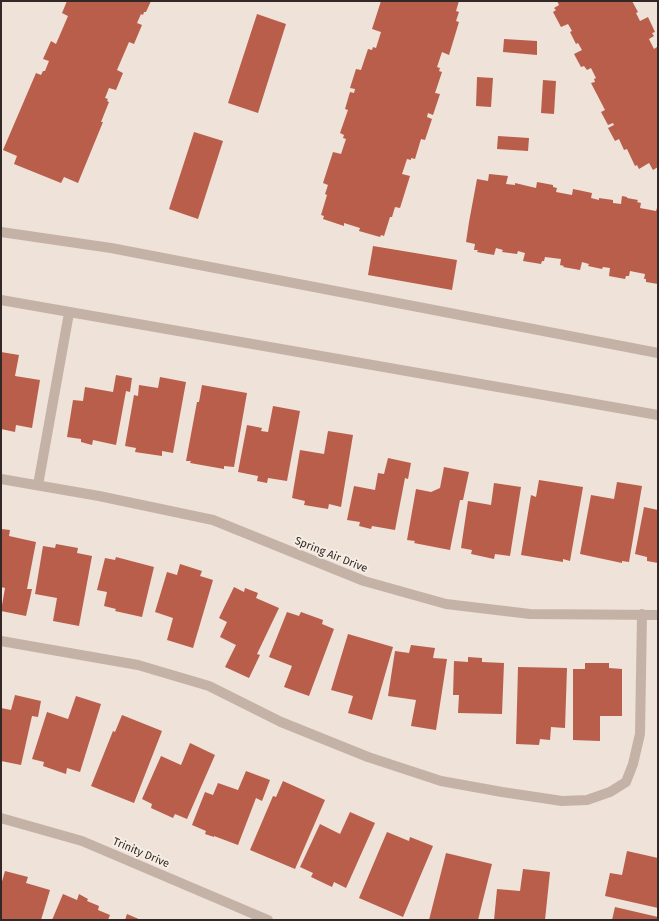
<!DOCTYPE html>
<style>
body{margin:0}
#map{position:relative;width:659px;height:921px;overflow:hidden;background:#eee2d9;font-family:"Fira Sans",sans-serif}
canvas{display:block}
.frame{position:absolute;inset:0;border:2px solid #322926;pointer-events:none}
</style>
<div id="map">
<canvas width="659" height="921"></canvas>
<div class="frame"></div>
</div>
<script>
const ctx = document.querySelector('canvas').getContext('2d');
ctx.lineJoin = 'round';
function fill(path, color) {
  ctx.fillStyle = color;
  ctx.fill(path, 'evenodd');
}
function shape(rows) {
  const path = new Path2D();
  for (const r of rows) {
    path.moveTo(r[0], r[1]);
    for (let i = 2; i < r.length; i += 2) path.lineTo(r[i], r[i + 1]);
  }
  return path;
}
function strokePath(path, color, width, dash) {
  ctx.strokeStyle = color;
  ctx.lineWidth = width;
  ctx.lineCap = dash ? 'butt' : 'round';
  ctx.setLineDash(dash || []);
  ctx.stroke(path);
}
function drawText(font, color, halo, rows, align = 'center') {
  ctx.font = font + ' "Fira Sans",sans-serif';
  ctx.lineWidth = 4;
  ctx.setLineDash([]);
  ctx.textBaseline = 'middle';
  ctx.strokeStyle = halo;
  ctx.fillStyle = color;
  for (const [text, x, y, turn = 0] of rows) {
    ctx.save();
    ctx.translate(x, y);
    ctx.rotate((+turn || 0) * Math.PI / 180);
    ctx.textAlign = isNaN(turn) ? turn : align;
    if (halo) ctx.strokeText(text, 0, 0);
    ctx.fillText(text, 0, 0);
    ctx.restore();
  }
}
const building = shape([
 [67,1,151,1,146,12,144,12,143,15,141,14,137,23,142,25,134,44,129,42,117,70,123,73,116,90,109,88,105,98,108,99,107,101,109,102,101,122,103,122,78,183,64,177,61,183,14,164,17,156,3,150,36,73,41,75,43,71,45,71,49,61,43,59,51,41,56,44,68,16,62,13],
 [381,1,459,1,456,11,459,12,456,21,459,22,449,55,442,52,437,67,440,68,439,71,442,72,435,93,440,94,433,115,428,113,427,117,432,119,425,140,421,139,415,159,411,158,411,160,407,159,402,174,410,176,400,208,395,207,392,217,390,217,384,236,381,235,380,237,359,231,360,228,344,223,344,226,323,219,324,216,321,215,327,195,325,194,328,185,323,183,333,152,341,154,346,139,343,138,344,135,340,133,348,110,345,109,350,92,354,93,355,89,350,88,356,69,361,70,368,49,372,50,373,47,376,48,381,32,372,29],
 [557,1,632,1,638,12,636,13,640,21,648,17,655,32,652,33,654,36,649,39,654,49,657,47,658,49,658,167,653,170,649,163,639,169,637,165,635,166,627,149,624,150,619,139,615,141,608,128,614,125,613,123,608,125,601,112,605,110,591,83,595,82,594,79,596,78,591,68,587,70,584,66,581,67,574,54,582,50,578,43,576,44,570,32,572,31,568,24,561,27,553,12,556,10,554,8,559,5],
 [257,14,286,24,258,113,228,103],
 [504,39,537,41,537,55,503,52],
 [477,77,493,78,491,107,476,106],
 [543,80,556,81,554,114,541,113],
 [194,132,223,141,198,219,169,209],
 [498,136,529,138,528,151,497,149],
 [489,174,508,176,506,184,515,185,515,183,536,188,537,182,553,185,553,187,557,188,556,192,572,195,573,189,578,190,592,193,591,198,599,200,599,198,613,200,613,203,621,204,622,196,627,197,627,198,638,200,637,202,641,203,640,208,656,211,658,205,658,284,646,282,646,279,644,279,645,274,630,271,629,276,626,276,625,279,609,276,610,268,603,267,602,269,588,266,589,264,582,262,580,270,563,267,564,266,560,265,561,259,545,257,544,261,542,261,541,264,523,261,525,253,518,251,517,254,502,252,503,250,496,248,494,255,477,252,478,250,474,250,475,244,466,242,469,222,477,179,488,181],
 [373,246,457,260,452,290,368,275],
 [1,352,19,355,15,376,40,380,32,428,16,425,15,432,1,429],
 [116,375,132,378,130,392,126,391,116,445,93,440,92,445,81,442,81,439,67,437,73,400,83,401,85,387,113,392],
 [160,377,186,382,173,453,162,451,162,456,135,452,136,448,125,446,134,395,138,396,139,385,158,388],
 [202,385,247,393,234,467,224,466,224,469,190,463,191,461,186,461,197,402,199,402],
 [273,406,300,411,287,481,268,478,267,483,257,481,258,476,238,472,247,425,262,428,261,431,268,432],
 [328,431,353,435,341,507,329,504,328,509,304,505,305,501,292,498,300,450,324,454],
 [388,458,411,463,408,479,405,478,395,530,372,526,371,529,359,526,360,522,347,520,354,486,375,490,378,473,384,474],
 [444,467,469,472,463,500,460,500,450,550,414,543,415,541,407,540,416,489,431,492,440,488],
 [539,480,583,487,570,561,563,559,563,562,521,555,531,495,536,497],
 [617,482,642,486,629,562,622,561,622,563,580,554,591,495,614,499],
 [494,483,521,487,510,556,495,554,494,559,471,554,472,550,461,548,468,501,491,505],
 [644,507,658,510,658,563,647,561,647,557,635,554],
 [1,529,10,530,9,536,36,542,27,589,32,589,26,616,1,611,5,588,1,587],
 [56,544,78,548,77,553,92,556,79,626,53,621,57,598,35,594,43,546,55,548],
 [116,557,154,567,142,617,115,611,116,609,104,606,107,592,97,590,105,558,115,560],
 [180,564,202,571,200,576,213,580,193,648,167,640,173,618,155,612,167,572,177,575],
 [234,587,244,592,245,588,258,593,256,598,279,608,257,654,260,655,249,678,225,667,236,645,220,637,227,622,219,618],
 [287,612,299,616,301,612,323,620,322,624,334,629,309,696,284,687,292,666,269,657],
 [348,634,393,647,372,720,348,713,353,696,331,690],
 [411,645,435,648,433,658,447,659,436,730,411,726,416,700,388,696,395,651,409,653],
 [468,657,482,658,482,662,504,663,502,714,458,713,459,695,453,695,454,661,468,662],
 [585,663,609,663,609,668,622,669,622,716,600,716,600,741,573,740,573,669,585,669],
 [518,667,567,668,565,728,551,727,550,740,540,739,539,745,516,744],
 [15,695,41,701,38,717,32,716,21,765,1,761,1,708,11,710],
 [76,696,101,704,80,772,67,768,66,774,43,766,44,762,32,759,47,712,68,719],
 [122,715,162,731,134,803,91,786,113,731,115,732],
 [190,743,215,755,187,819,175,814,173,818,151,808,152,804,142,799,161,756,181,765],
 [246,771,270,780,262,801,256,798,238,845,214,836,214,837,205,834,206,831,192,825,205,792,213,795,218,783,238,790],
 [283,781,325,800,295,869,250,850,273,796,276,797],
 [350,812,375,823,346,888,334,882,332,887,311,877,313,873,300,867,320,824,340,834],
 [387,832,409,841,410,837,433,846,403,917,359,898],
 [627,851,658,858,658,908,605,896,610,873,622,875],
 [446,853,492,864,478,920,429,920],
 [523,869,550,872,545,920,494,920,497,889,520,891],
 [5,871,28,877,26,883,50,890,41,920,1,920,2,911,1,911,1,885],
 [63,894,77,900,79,894,88,899,87,901,99,906,98,910,110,915,108,920,52,920],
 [615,907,658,917,658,920,612,920],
 [127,914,141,920,125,920]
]);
const service = shape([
 [1,232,111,248,658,353],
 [1,300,658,415],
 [38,485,69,313],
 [1,641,138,665,209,686,281,722,368,757,441,781,502,792,562,801,587,800,610,792,626,782,633,764,640,734,642,614]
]);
const minor = shape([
 [1,479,99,496,213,520,364,581,446,604,530,614,658,615],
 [1,818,82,841,268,920]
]);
const streetNames = [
 ["Spring Air Drive",331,555,22],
 ["Trinity Drive",141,853,23]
];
fill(building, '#b95e4b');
strokePath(service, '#c5b2a6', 10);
strokePath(minor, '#c5b2a6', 10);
drawText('11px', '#322926', '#f6ede4', streetNames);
</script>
